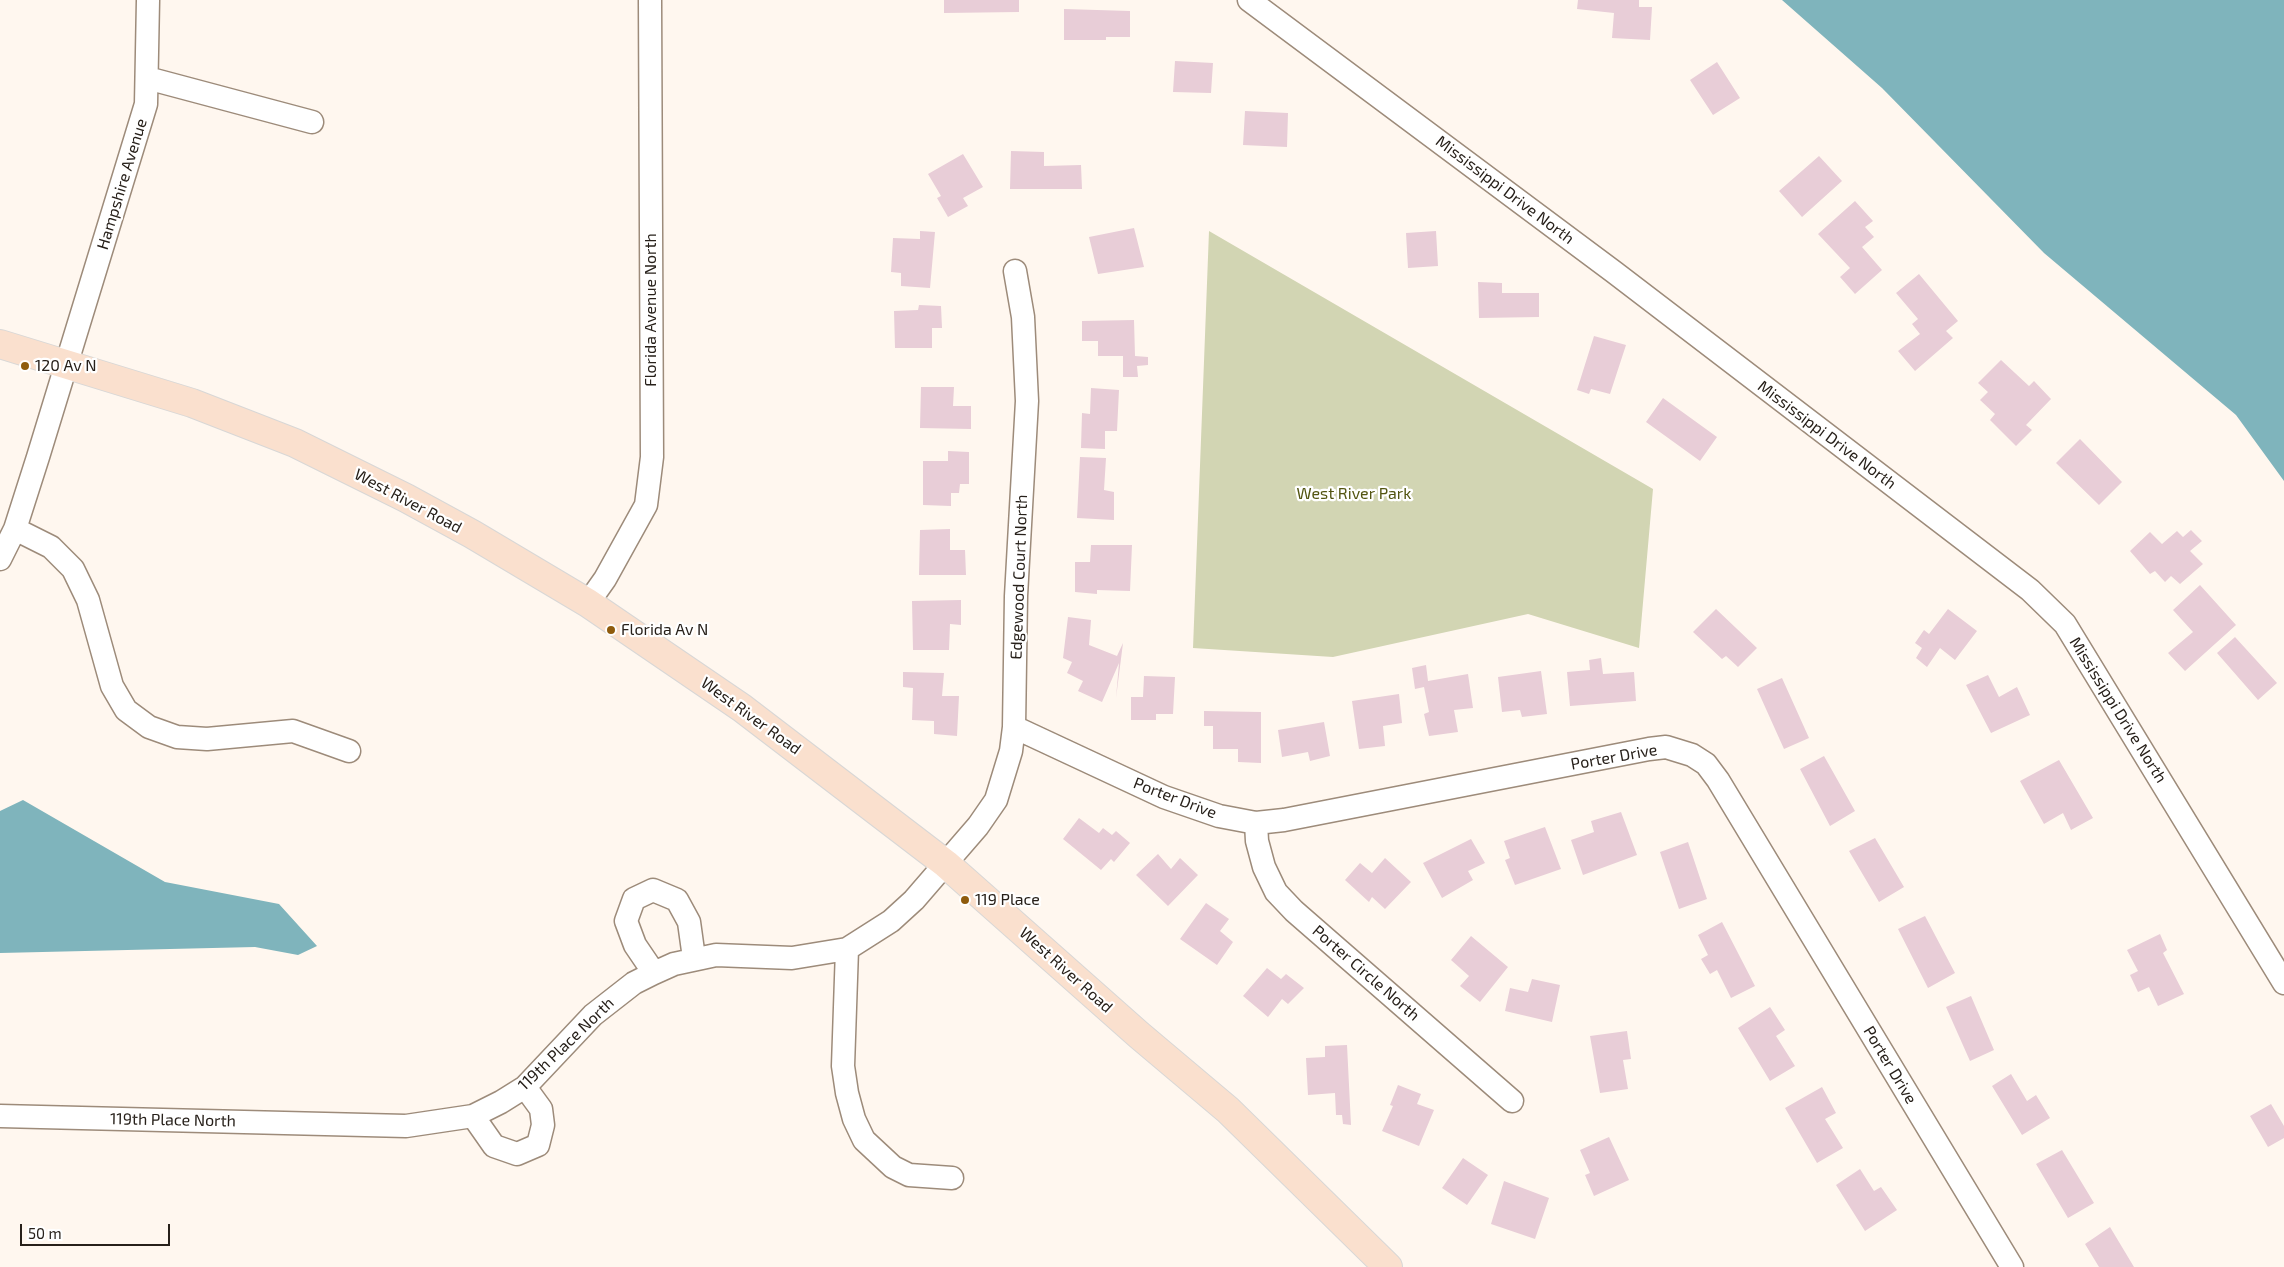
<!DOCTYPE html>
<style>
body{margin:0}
#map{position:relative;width:2284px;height:1267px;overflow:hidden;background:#fff7ef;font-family:"Exo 2",sans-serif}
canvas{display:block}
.scale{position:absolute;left:20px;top:1224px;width:150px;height:22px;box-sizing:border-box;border:2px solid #27201a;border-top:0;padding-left:6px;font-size:15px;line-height:18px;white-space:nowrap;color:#27201a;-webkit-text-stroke:4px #fff;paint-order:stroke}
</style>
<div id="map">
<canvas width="2284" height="1267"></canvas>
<div class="scale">50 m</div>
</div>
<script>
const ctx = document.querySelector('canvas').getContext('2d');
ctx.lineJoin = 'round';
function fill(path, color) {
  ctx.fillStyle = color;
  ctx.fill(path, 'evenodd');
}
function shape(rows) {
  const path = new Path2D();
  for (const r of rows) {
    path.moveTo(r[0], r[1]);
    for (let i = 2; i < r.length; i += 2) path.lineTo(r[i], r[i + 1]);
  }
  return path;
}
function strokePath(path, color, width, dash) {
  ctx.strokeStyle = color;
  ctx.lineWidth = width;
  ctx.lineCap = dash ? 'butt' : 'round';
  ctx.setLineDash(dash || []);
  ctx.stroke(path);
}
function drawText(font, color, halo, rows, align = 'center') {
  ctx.font = font + ' "Exo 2",sans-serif';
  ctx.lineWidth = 4.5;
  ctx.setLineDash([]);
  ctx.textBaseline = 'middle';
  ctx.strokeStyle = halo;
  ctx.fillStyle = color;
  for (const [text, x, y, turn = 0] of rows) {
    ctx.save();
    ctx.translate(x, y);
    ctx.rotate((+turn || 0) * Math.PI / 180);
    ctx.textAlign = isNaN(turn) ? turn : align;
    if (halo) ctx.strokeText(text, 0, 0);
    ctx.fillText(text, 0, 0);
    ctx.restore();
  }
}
const green = shape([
 [1209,231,1653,489,1639,648,1528,614,1333,657,1193,648]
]);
const water = shape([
 [1782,0,2284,0,2284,481,2236,415,2044,253,1882,88],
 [23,800,165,882,279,904,317,946,298,955,255,947,0,953,0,811]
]);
const building = shape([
 [944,0,1019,0,1019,12,944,13],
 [1578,0,1639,0,1639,7,1652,7,1650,40,1612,38,1614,13,1577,9],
 [1064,9,1130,11,1130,37,1106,37,1106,40,1064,40],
 [1175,61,1213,63,1211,93,1173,92],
 [1717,62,1740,98,1713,115,1690,80],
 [1245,111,1288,113,1287,147,1243,145],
 [1011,151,1044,152,1044,166,1081,165,1082,189,1010,189],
 [963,154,983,187,963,198,968,206,948,217,937,198,941,196,928,174],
 [1819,156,1842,181,1802,217,1779,191],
 [1855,201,1873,221,1865,227,1874,237,1862,247,1882,270,1855,294,1840,277,1850,268,1818,234],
 [1134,228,1144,267,1098,274,1089,237],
 [920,231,935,232,930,288,901,286,901,273,891,272,893,238,920,239],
 [1436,231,1438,266,1408,268,1406,233],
 [1919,274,1958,321,1946,331,1953,338,1915,371,1898,351,1920,334,1912,324,1918,319,1896,293],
 [1478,282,1502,283,1502,293,1539,293,1539,317,1479,318],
 [919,305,941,306,942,328,932,328,932,348,895,348,894,311,918,310],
 [1134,320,1135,356,1148,357,1148,365,1137,366,1138,377,1123,377,1123,356,1098,356,1098,341,1082,341,1082,321],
 [1594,336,1626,345,1610,394,1591,389,1589,394,1577,390],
 [2001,360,2029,386,2034,381,2051,399,2026,425,2032,430,2016,446,1990,420,1995,414,1980,400,1988,392,1978,383],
 [921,387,954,387,953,406,971,406,971,429,920,428],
 [1091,388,1119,390,1117,431,1105,431,1105,449,1081,448,1082,413,1090,414],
 [1663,398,1717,437,1700,461,1646,422],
 [2080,439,2122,482,2099,505,2056,463],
 [948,451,969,452,969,484,960,484,959,493,951,493,951,506,923,505,923,461,948,461],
 [1080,457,1106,458,1104,490,1114,492,1114,520,1077,518],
 [950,529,950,550,965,550,966,575,919,575,920,530],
 [2191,530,2202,541,2190,551,2203,564,2180,584,2171,576,2165,582,2155,571,2150,574,2130,551,2150,532,2162,544,2177,531,2183,537],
 [1091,545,1132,545,1130,591,1097,590,1097,594,1075,592,1075,562,1090,562],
 [2200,585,2236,625,2185,671,2168,653,2193,632,2173,610],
 [961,600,961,625,950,624,949,650,913,650,912,601],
 [1716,609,1757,648,1738,667,1726,656,1722,659,1693,632],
 [1948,609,1977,631,1955,660,1940,648,1927,667,1916,658,1922,648,1915,643,1924,630,1929,634],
 [1068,617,1091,620,1089,645,1117,656,1123,643,1116,698,1119,663,1102,702,1078,691,1083,681,1067,673,1072,662,1063,658],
 [2235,637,2277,683,2258,700,2217,653],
 [1601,658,1603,674,1634,672,1636,701,1570,706,1567,672,1590,670,1589,660],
 [1426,665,1428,681,1468,674,1473,708,1454,710,1458,732,1429,736,1424,714,1429,712,1424,687,1415,689,1412,668],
 [1541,671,1547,714,1522,717,1520,710,1502,712,1498,677],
 [903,672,944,673,942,696,959,696,957,736,934,734,934,721,912,720,913,688,903,687],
 [1988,675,1999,697,2017,687,2030,715,1991,733,1966,685],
 [1144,676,1175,677,1173,714,1156,714,1156,720,1131,720,1131,697,1143,697],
 [1782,678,1809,738,1784,749,1757,689],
 [1399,694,1402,723,1383,726,1385,746,1359,749,1352,701],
 [1204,711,1261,712,1261,763,1238,762,1238,749,1213,749,1213,726,1204,726],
 [1324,722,1330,756,1310,761,1308,752,1282,757,1278,730],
 [1824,756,1855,811,1830,826,1800,769],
 [2059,760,2093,818,2071,830,2063,813,2044,824,2020,781],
 [1621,812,1637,855,1583,875,1571,840,1594,832,1591,821],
 [1079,818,1099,833,1103,828,1112,835,1116,831,1130,843,1114,862,1111,859,1101,870,1063,839],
 [1545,827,1561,869,1515,885,1505,860,1510,858,1504,841],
 [1875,838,1904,887,1879,902,1849,851],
 [1471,839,1485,863,1468,871,1473,880,1442,898,1423,863],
 [1688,842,1707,899,1679,909,1660,852],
 [1158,854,1171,869,1180,858,1198,875,1168,906,1136,875],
 [1385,858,1411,882,1385,909,1372,897,1369,902,1345,880,1360,863,1372,873],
 [1206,903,1229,919,1220,931,1233,942,1217,965,1180,939],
 [1925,916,1955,973,1928,988,1898,929],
 [1722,922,1755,986,1731,998,1717,970,1710,974,1701,959,1708,955,1698,935],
 [2160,934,2167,950,2163,953,2184,994,2158,1006,2149,987,2138,992,2130,975,2138,971,2127,950],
 [1471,936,1508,967,1480,1002,1460,986,1469,976,1451,960],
 [1267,968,1281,979,1286,974,1304,988,1288,1004,1282,999,1268,1017,1243,996],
 [1532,979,1560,985,1552,1022,1505,1011,1510,988,1528,992],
 [1971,996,1994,1050,1970,1061,1946,1007],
 [1770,1007,1785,1030,1776,1036,1795,1066,1770,1081,1738,1028],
 [1627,1031,1631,1059,1623,1060,1628,1089,1600,1093,1590,1036],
 [1347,1045,1351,1125,1343,1124,1342,1115,1336,1115,1335,1093,1308,1095,1306,1058,1325,1057,1325,1046],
 [2011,1074,2027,1101,2036,1095,2050,1118,2022,1135,1992,1086],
 [1398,1085,1421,1094,1417,1104,1434,1110,1419,1146,1382,1131,1393,1106,1390,1105],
 [1822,1087,1836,1113,1825,1119,1843,1148,1817,1163,1785,1108],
 [2271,1104,2284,1126,2284,1138,2268,1147,2250,1116],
 [1609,1137,1629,1180,1594,1196,1585,1175,1590,1173,1580,1150],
 [2062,1150,2094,1203,2068,1218,2036,1164],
 [1463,1158,1488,1175,1467,1205,1442,1188],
 [1860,1169,1874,1191,1881,1187,1897,1210,1865,1231,1836,1185],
 [1504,1181,1549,1198,1535,1239,1491,1224],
 [2110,1227,2134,1267,2099,1267,2085,1244]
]);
const minor = shape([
 [1249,0,1614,272,2030,590,2065,624,2284,983],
 [147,78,312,122],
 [15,529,51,547,73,569,88,600,112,686,126,710,149,727,177,737,207,739,293,731,349,751],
 [0,559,15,529,38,457,146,104,148,0],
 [588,603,605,579,646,505,652,457,650,0],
 [1014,727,1164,797,1219,816,1256,823,1284,820,1649,749,1666,747,1692,755,1706,764,1718,780,2012,1267],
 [1256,823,1257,841,1264,867,1276,892,1294,911,1512,1101],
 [847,949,843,1066,847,1093,854,1119,864,1140,893,1167,909,1175,952,1178],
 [654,973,635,945,626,921,634,899,653,890,677,900,689,922,694,958],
 [0,1116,406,1126,473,1116,501,1102,525,1087,593,1015,634,983,654,973,674,964,716,955,792,958,847,949,891,921,914,900,978,826,996,800,1011,751,1014,727,1016,596,1027,401,1023,317,1015,271],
 [473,1116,494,1146,517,1154,538,1145,543,1125,541,1109,525,1087]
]);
const major = shape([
 [0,344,192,403,295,443,406,498,472,534,588,603,742,708,946,864,1139,1035,1228,1110,1388,1267]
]);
const markers = [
 [25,366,5,"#8f5b0c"],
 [611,630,5,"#8f5b0c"],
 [965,900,5,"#8f5b0c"]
];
const streetNames = [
 ["Hampshire Avenue",122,184,-73],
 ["Mississippi Drive North",1505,190,37],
 ["Florida Avenue North",651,310,-90],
 ["Mississippi Drive North",1827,435,37],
 ["West River Road",408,501,28],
 ["Edgewood Court North",1019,577,-88],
 ["Mississippi Drive North",2118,710,58],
 ["West River Road",751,716,36],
 ["Porter Drive",1614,757,-10],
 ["Porter Drive",1175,798,21],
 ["West River Road",1066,970,42],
 ["Porter Circle North",1366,973,41],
 ["119th Place North",566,1044,-44],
 ["Porter Drive",1890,1065,59],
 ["119th Place North",173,1120,1]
];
const poiNames = [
 ["120 Av N",35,366],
 ["Florida Av N",621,630],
 ["119 Place",975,900]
];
const parkNames = [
 ["West River Park",1354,494]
];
fill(green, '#d2d5b3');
fill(water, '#7fb4bc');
fill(building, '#e8cdd7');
strokePath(minor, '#9d8b7a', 25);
strokePath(major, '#d8d7d6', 30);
strokePath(minor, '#fff', 22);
strokePath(major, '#fae0ce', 28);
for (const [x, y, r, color] of markers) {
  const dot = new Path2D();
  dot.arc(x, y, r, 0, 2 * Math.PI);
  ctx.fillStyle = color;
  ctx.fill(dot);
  strokePath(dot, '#fff', 2);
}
drawText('16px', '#27201a', '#fff', streetNames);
drawText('16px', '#27201a', '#fff', poiNames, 'left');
drawText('16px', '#535511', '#fff', parkNames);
</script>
